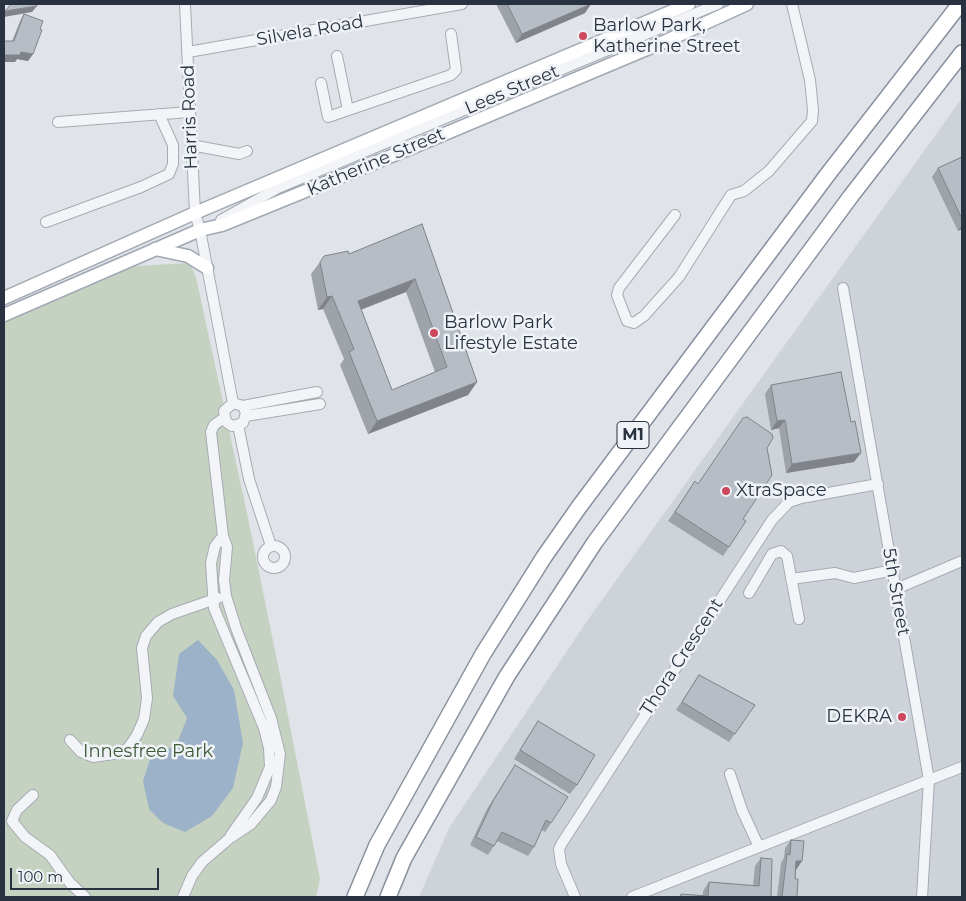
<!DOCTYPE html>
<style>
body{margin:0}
#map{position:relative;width:966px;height:901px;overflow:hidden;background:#e0e4e9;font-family:Montserrat,sans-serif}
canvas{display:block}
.frame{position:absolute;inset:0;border:5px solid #293240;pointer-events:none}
.scale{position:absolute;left:10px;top:868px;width:149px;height:22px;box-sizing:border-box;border:2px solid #293240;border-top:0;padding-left:6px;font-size:15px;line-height:18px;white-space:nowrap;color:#293240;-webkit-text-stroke:4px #eff2f6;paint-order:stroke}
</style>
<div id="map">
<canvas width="966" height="901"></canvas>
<div class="frame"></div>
<div class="scale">100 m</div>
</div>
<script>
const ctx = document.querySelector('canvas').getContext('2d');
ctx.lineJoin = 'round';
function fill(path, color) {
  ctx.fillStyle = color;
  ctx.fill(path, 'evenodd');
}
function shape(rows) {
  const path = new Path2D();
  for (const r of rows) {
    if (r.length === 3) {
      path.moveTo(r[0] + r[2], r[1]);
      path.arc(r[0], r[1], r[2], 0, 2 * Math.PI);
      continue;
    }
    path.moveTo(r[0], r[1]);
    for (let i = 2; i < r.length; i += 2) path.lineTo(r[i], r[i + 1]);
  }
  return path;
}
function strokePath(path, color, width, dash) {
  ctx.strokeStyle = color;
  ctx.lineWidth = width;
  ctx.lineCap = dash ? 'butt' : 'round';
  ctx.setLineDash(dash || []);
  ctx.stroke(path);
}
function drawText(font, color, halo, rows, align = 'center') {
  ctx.font = font + ' Montserrat,sans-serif';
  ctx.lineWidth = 5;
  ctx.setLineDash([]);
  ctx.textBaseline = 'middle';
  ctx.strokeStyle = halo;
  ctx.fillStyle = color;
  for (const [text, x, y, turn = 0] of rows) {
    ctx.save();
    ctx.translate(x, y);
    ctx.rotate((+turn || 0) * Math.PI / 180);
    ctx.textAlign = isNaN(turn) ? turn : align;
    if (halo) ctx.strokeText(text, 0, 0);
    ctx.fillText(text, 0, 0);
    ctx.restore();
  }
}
const built = shape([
 [962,98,962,897,419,897,449,828,589,618]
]);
const green = shape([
 [190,263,196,277,247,513,280,675,320,879,316,897,4,897,4,324,15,314,136,266]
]);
const water = shape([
 [198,640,217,660,234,690,243,743,233,788,212,816,185,832,163,823,149,809,143,781,150,759,177,744,187,718,173,696,179,654]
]);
const minor = shape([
 [185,4,195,213,200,230,233,403],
 [188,52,462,4],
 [337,56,348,110],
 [321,83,328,117,451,75,456,70,451,34],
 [58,122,190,112],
 [191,145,239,154,247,151],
 [675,215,619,288,617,295,627,321,634,323,644,316,679,277,731,195,744,191,769,171,812,121,813,110,810,80,792,4],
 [221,220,278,188,718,4],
 [46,222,141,187,169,174,173,164,173,145,159,114],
 [843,288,929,780,922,897],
 [243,406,246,413,243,423,232,426,226,422,224,411,233,403,243,406,317,392],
 [246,416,320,404],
 [238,425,249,479,271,546],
 [223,536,215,546,211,563,214,608,264,728,269,748,270,767,257,798,231,835],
 [274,557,11],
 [791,579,835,573,854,578,893,570],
 [896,589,962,561],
 [749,593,772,554,781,551,787,556,788,561,799,619],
 [70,740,81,752,93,757,120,753,128,748,137,735,144,719,147,698,142,648,146,636,158,622,172,614,218,598],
 [730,774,742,810,759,847],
 [33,795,17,810,12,821,25,837,50,855,70,883,85,897],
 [183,897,192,876,202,862,230,838,251,824,271,800,276,787,280,754,271,718,236,628,226,596,224,580,227,547,223,536,211,432,214,425,224,418],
 [575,897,561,864,559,849,562,843,772,520,789,502,801,498,878,484],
 [632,897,962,767]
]);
const major = shape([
 [155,249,188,256,207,268],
 [4,298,195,213,689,4],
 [4,315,200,230,222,225,416,146,666,41,747,4]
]);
const highway = shape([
 [355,897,377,845,483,654,544,557,579,507,828,174,960,4],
 [388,897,404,858,507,676,595,542,851,196,962,53]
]);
const wall = shape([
 [496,4,591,4,585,13,516,43],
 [24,14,40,29,33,54,28,61,17,59,15,62,12,41,20,21],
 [962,157,962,229,958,231,932,177,938,168],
 [422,224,477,382,468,395,368,434,340,365,344,359,323,309,318,310,311,274,320,262,349,254],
 [406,292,435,372,392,390,361,310],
 [771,385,854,462,786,473,779,428,771,430,765,394],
 [767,448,743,519,729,547,723,556,668,521,695,481,698,484],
 [699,675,755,705,729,742,676,710],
 [538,721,577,785,570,794,514,759],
 [515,765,551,823,545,832,542,830,534,847,528,856,497,841,488,855,470,845,487,809],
 [791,840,796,870,795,879,797,897,777,897,781,863,784,858,785,848],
 [761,858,771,897,679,897,681,894,703,896,703,891,709,882,753,886,755,866]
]);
const shadedWall = shape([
 [591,4,585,13,516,43,522,34],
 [37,6,32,12,4,17,4,14,5,11],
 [21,52,33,54,28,61,17,59,15,62,4,62,4,55],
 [962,225,962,229,958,231],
 [415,279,406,292,349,314,358,301],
 [332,296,323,309,318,310,327,297],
 [477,382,468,395,368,434,377,421],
 [785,420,779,428,771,430,777,421],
 [861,453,854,462,786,473,792,464],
 [796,861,802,861,796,870,790,870]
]);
const building = shape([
 [11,4,36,4,37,6,5,11,11,4],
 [507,4,591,4,522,34,507,4],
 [24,14,43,21,40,29,42,30,33,54,21,52,20,55,4,55,4,41,14,41,24,14],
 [962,157,962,219,938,168,962,157],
 [422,224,477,382,377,421,349,352,354,349,332,296,327,297,320,262,324,256,348,251,349,254,422,224],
 [415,279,447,367,392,390,358,301,415,279],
 [841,372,851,422,855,421,861,453,792,464,785,420,777,421,771,385,841,372],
 [747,417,772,434,773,438,767,448,772,475,743,519,746,521,729,547,675,512,695,481,698,484,743,418,747,417],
 [699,675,755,705,735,734,682,702,699,675],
 [538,721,595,755,577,785,520,750,538,721],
 [515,765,568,797,551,823,546,820,534,847,502,832,494,846,476,837,493,801,515,765],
 [791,840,804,841,802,861,796,861,795,879,798,879,797,897,782,897,787,854,790,855,791,840],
 [761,858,772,859,771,897,681,897,681,894,708,896,709,882,759,886,761,858]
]);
const markers = [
 [583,36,5,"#cb485d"],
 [434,333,5,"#cb485d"],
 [726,491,5,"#cb485d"],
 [902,717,5,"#cb485d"]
];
const shields = [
 [633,435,32]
];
const shieldNames = [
 ["M1",633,435]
];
const poiNames = [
 ["Barlow Park,",593,26],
 ["Katherine Street",593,47],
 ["Barlow Park",444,323],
 ["Lifestyle Estate",444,344],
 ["XtraSpace",736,491],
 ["DEKRA",892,717,"right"]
];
const streetNames = [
 ["Silvela Road",310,31,-10],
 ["Lees Street",512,90,-23],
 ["Harris Road",190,117,-92],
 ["Katherine Street",376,162,-23],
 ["5th Street",896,592,80],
 ["Thora Crescent",682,657,-57]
];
const parkNames = [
 ["Innesfree Park",148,752]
];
fill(built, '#ced3da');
fill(green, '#c6d2c1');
fill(water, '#9cb2c8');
strokePath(minor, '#a5abb3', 12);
strokePath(major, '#a0a8b4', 15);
strokePath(highway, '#88919f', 18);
strokePath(minor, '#f3f4f7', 10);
strokePath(major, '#fff', 12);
strokePath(highway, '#fff', 15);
fill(wall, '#9da3a9');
fill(shadedWall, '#80848a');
fill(building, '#b7bdc5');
strokePath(building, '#80848a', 1);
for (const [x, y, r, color] of markers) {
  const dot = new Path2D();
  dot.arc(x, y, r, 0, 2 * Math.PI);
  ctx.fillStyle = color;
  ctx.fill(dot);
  strokePath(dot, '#eff2f6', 2);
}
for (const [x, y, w] of shields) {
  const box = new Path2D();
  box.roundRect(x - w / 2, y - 13.5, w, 27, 4);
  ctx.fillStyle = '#eff2f6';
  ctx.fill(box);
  strokePath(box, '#293240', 1);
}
drawText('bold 16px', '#293240', null, shieldNames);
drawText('18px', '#293240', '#eff2f6', poiNames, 'left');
drawText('18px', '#293240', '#eff2f6', streetNames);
drawText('18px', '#3e5b37', '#eff2f6', parkNames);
</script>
